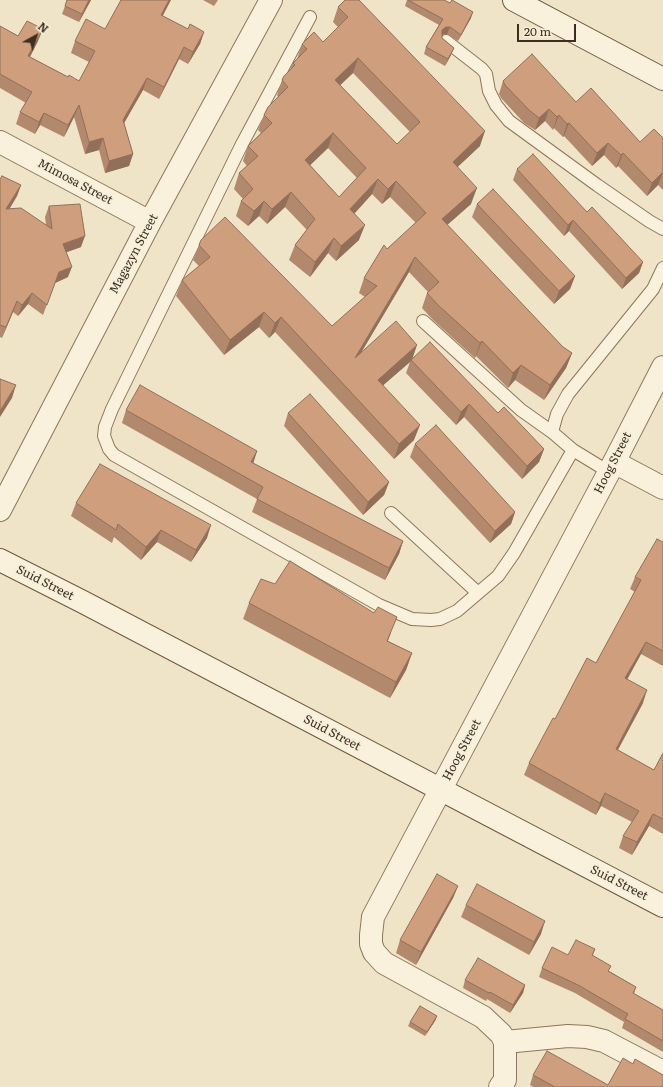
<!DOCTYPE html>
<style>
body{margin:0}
#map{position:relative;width:663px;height:1087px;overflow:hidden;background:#f0e4c8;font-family:Literata,serif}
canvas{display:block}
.north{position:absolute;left:16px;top:16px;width:40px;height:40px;-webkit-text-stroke:3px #f7eed8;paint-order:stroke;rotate:40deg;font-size:11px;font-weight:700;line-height:16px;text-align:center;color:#3d2e20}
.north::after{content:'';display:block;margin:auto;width:14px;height:18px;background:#3d2e20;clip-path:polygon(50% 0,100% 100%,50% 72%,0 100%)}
.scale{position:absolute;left:517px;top:24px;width:59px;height:18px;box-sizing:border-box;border:2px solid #3d2e20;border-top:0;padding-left:5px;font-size:12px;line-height:14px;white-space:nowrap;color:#3d2e20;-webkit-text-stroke:3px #f7eed8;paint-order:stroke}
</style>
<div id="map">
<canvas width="663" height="1087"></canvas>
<div class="north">N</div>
<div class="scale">20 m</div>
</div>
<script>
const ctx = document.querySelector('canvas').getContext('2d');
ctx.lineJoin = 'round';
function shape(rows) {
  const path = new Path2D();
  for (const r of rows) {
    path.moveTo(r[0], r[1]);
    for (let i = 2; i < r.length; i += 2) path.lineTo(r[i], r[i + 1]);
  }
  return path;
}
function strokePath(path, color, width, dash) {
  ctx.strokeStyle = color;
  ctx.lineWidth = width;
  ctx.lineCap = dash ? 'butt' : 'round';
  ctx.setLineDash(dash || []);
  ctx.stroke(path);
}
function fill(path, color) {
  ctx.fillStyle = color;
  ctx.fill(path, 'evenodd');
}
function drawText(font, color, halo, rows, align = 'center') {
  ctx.font = font + ' Literata,serif';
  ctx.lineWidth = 3.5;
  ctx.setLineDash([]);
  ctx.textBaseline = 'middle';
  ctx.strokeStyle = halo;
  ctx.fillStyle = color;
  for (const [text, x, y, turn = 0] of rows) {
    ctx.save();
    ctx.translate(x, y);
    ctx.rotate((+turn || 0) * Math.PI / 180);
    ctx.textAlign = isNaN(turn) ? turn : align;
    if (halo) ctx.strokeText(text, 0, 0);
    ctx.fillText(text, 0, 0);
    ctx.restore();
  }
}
const lane = shape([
 [310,17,242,144,112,409,105,427,104,436,109,449,114,455,379,605,412,619,431,620,440,619,457,611,498,576,514,553,573,450],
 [446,41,482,69,486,74,489,91,496,105,509,121,597,185,649,221,663,229],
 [423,321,521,410,552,432],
 [609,472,573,450,552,432,557,414,568,394,653,289,663,268],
 [391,513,478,593]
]);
const street = shape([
 [0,142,150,222],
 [614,462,663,488],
 [0,510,150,222,271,0],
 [505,1042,568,1036,587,1037,604,1041,663,1072],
 [500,1087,505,1080,505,1042,501,1034,483,1017,384,963,374,952,371,944,371,935,373,917,609,472,663,367]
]);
const secondary = shape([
 [514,0,663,79],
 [0,560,83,602,663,906]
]);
const wall = shape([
 [91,0,79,22,62,14,65,6],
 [203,0,218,0,214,6],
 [407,0,444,0,471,18,458,41,447,34,444,34,442,35,442,38,454,48,451,55,445,66,424,54,426,47,439,25,405,6],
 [338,7,480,146,457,167,471,204,447,225,563,347,572,353,566,368,544,400,515,380,508,388,476,356,475,358,433,320,422,308,427,293,428,292,409,272,362,351,412,358,498,413,544,449,539,462,522,479,464,417,456,425,406,373,410,362,383,385,414,440,394,459,275,332,269,338,259,327,224,355,176,296,182,280,199,266,193,260,199,245,332,326,365,297,359,293,364,278,387,249,416,223,390,197,382,204,372,194,354,214,359,240,336,261,328,253,310,277,289,260,295,245,307,230,285,207,267,224,259,216,248,226,236,216,241,201,243,199,234,189,239,173,247,166,243,161,248,146,261,133,258,130,264,115,278,97,277,95,282,80,290,70,293,63,297,59,302,44,323,42,338,27,333,22],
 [353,73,410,132,397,144,340,85],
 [328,148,357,178,339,197,310,165],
 [163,16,188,29,204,32,200,44,188,64,179,59,159,99,143,90,124,123,133,154,129,166,105,173,99,150,85,154,74,117,64,137,40,125,35,134,16,124,20,112,26,103,0,88,0,26,18,36,38,41,30,57,68,77,79,81,89,62,71,53,75,41,105,29],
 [503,81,576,102,640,142,663,138,663,190,658,185,647,196,618,166,616,168,604,155,592,166,564,136,563,137,554,128,553,130,545,121,535,130,524,123,501,98,499,94],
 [517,169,587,212,643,262,639,273,622,289,569,231,564,236,513,180],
 [0,179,21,185,17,196,9,209,46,225,45,217,49,206,81,247,66,252,68,277,55,283,43,315,28,304,18,316,13,312,2,338,0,337],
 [477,204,575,276,570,289,554,304,472,217],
 [126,410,257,451,253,463,403,541,399,554,385,580,252,512,257,499,122,423],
 [288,413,389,482,384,495,363,515,284,426],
 [415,444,515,512,511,524,490,543,410,457],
 [76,503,207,538,191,562,157,542,141,560,114,537,112,543,71,516],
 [663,542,663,666,641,654,627,679,643,703,618,750,654,770,663,753,663,834,649,826,632,855,619,848,623,836,632,822,601,806,596,815,524,775,529,763,555,719,596,663,635,592,630,589,635,577],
 [249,603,391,633,388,641,412,653,406,670,390,698,243,619],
 [458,886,453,898,416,965,396,953,400,940],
 [466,905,541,934,529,955,461,917],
 [595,949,593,955,609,971,636,987,634,994,663,1010,663,1052,622,1028,624,1022,575,993,539,977,542,968,568,955],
 [465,980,525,985,523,993,510,1013,487,999,486,1001,463,988],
 [437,1016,435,1021,425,1036,408,1026,410,1022],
 [633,1064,663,1087,533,1087,530,1085,533,1075,608,1085]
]);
const shadedWall = shape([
 [89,0,91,0,79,22,82,14],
 [169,0,171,0,157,27,161,15],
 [473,12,471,18,458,41,461,35],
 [446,27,450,27,447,34,444,34,440,37,442,30],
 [43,29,38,41,24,68,28,56],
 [204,32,200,44,188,64,193,52],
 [184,47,179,59,159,99,164,87],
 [454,48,451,55,445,66,448,59],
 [358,58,353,73,330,95,335,80],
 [147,78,143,90,119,132,123,120],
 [79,105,74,117,64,137,68,125],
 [549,109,545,121,535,130,539,118],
 [44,113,40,125,35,134,39,122],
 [559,115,554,128,553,130,557,117],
 [569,123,564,136,563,137,567,124],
 [485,131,480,146,447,177,453,162],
 [333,133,328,148,300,175,305,160],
 [103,138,99,150,85,154,89,142],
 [608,143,604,155,592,166,597,153],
 [623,153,618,166,616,168,621,155],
 [133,154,129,166,105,173,109,161],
 [663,172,658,185,647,196,652,183],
 [378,179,372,194,345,224,350,209],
 [396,181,390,197,382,204,388,189],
 [21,185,17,196,3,220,6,209],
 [477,188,471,204,437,234,442,219],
 [291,192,285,207,267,224,272,209],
 [264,201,259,216,248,226,254,211],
 [573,220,569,231,564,236,568,225],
 [365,225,359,240,336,261,341,246],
 [85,236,81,247,59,255,63,244],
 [334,238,328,253,310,277,315,262],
 [415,257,409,272,349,373,355,358],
 [643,262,639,273,622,289,626,278],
 [72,267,68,277,55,283,59,272],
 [575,276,570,289,554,304,559,291],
 [32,293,28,304,18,316,22,305],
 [17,301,13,312,2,338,6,327],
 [264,312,259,327,224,355,230,340],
 [281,317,275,332,269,338,275,323],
 [482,341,476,356,475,358,480,343],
 [417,345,412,360,411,360,410,362,372,395,378,380],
 [572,353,566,368,544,400,550,385],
 [521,365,515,380,508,388,513,373],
 [16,385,12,398,0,417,0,411],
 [469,404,464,417,456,425,461,412],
 [420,425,414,440,394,459,399,444],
 [544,449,539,462,522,479,527,466],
 [257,451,253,464,251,462],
 [389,482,384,495,363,515,368,502],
 [515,512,511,524,490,543,495,531],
 [211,525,207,538,191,562,196,550],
 [161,530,157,542,141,560,146,547],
 [403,541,399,554,385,580,389,568],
 [646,642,641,654,621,691,625,678],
 [412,653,406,670,390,698,396,682],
 [647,690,643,703,611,762,616,749],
 [605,793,601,806,596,815,600,803],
 [653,814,649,826,632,855,637,842],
 [458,886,453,898,416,965,421,952],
 [545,921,541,934,529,955,534,942],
 [525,985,523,993,510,1013,513,1005],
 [437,1016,435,1021,425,1036,427,1032]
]);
const building = shape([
 [67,0,89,0,82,14,65,6,67,0],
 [121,0,169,0,161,15,188,29,190,24,204,32,193,52,184,47,164,87,147,78,123,120,133,154,109,161,103,138,89,142,79,105,68,125,44,113,39,122,20,112,32,92,0,74,0,26,18,36,27,21,43,29,28,56,68,77,69,75,79,81,95,51,75,41,86,19,105,29,121,0],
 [345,0,359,0,485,131,453,162,477,188,442,219,563,347,572,353,550,385,521,365,513,373,482,341,480,343,438,305,427,293,439,282,415,257,355,358,396,321,417,345,378,380,420,425,399,444,281,317,275,323,264,312,230,340,182,280,210,257,199,245,201,240,225,217,332,326,377,286,364,278,384,245,387,249,426,213,396,181,388,189,378,179,350,209,365,225,341,246,334,238,315,262,295,245,315,219,291,192,272,209,264,201,254,211,241,201,253,189,239,173,258,156,248,146,272,123,264,115,268,107,288,87,282,80,284,76,295,65,293,63,307,49,302,44,314,32,323,42,348,17,338,7,345,0],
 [358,58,420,122,397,144,335,80,358,58],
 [333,133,366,168,339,197,305,160,333,133],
 [408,0,444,0,450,3,452,0,473,12,461,35,450,27,446,27,442,30,442,38,454,48,448,59,426,47,443,19,408,0],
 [532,54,576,102,591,88,640,142,654,129,663,138,663,172,652,183,623,153,621,155,608,143,597,153,569,123,567,124,559,115,557,117,549,109,539,118,529,110,505,85,503,81,532,54],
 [533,154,587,212,592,207,643,262,626,278,573,220,568,225,517,169,533,154],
 [2,176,21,185,6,209,21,208,52,229,49,206,80,204,85,236,63,244,72,267,59,272,47,305,32,293,22,305,17,301,6,327,0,325,0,179,2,176],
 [493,189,575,276,559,291,477,204,493,189],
 [430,342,498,413,504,407,544,449,527,466,469,404,461,412,411,360,430,342],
 [0,379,16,385,0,411,0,379],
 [140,385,257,451,251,462,403,541,389,568,257,499,263,487,126,410,140,385],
 [310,394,389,482,368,502,288,413,310,394],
 [436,425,515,512,495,531,415,444,436,425],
 [100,464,211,525,196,550,161,530,146,547,118,524,116,530,76,503,100,464],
 [657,539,663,542,663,651,646,642,625,678,647,690,616,749,654,770,663,753,663,819,653,814,637,842,623,836,639,811,605,793,600,803,529,763,553,718,555,719,587,658,596,663,641,580,635,577,657,539],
 [290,561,374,613,378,607,397,617,387,641,412,653,396,682,249,603,261,579,275,584,290,561],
 [437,874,458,886,421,952,400,940,437,874],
 [477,884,545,921,534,942,466,905,477,884],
 [576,940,595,949,592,955,611,966,608,971,636,987,633,993,663,1010,663,1041,625,1019,628,1014,578,985,542,968,552,947,568,955,576,940],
 [478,958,525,985,513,1005,490,992,489,993,465,980,478,958],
 [420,1006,437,1016,427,1032,410,1022,420,1006],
 [547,1051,608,1085,623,1058,633,1064,635,1059,663,1075,663,1087,555,1087,533,1075,547,1051]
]);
const streetNames = [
 ["Mimosa Street",75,182,28],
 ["Magazyn Street",134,254,-62],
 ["Hoog Street",613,463,-63],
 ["Suid Street",45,583,27],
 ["Suid Street",332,733,28],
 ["Hoog Street",462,750,-62],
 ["Suid Street",619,883,27]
];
strokePath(lane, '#8d765c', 14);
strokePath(street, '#8d765c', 24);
strokePath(secondary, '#6f573f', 24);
strokePath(lane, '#faf1dc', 12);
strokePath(street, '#faf1dc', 22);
strokePath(secondary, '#faf1dc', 22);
fill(wall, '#b2896c');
fill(shadedWall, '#916f58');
fill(building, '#cf9f7d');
strokePath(building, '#916f58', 1);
drawText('12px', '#3d2e20', '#f7eed8', streetNames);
</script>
